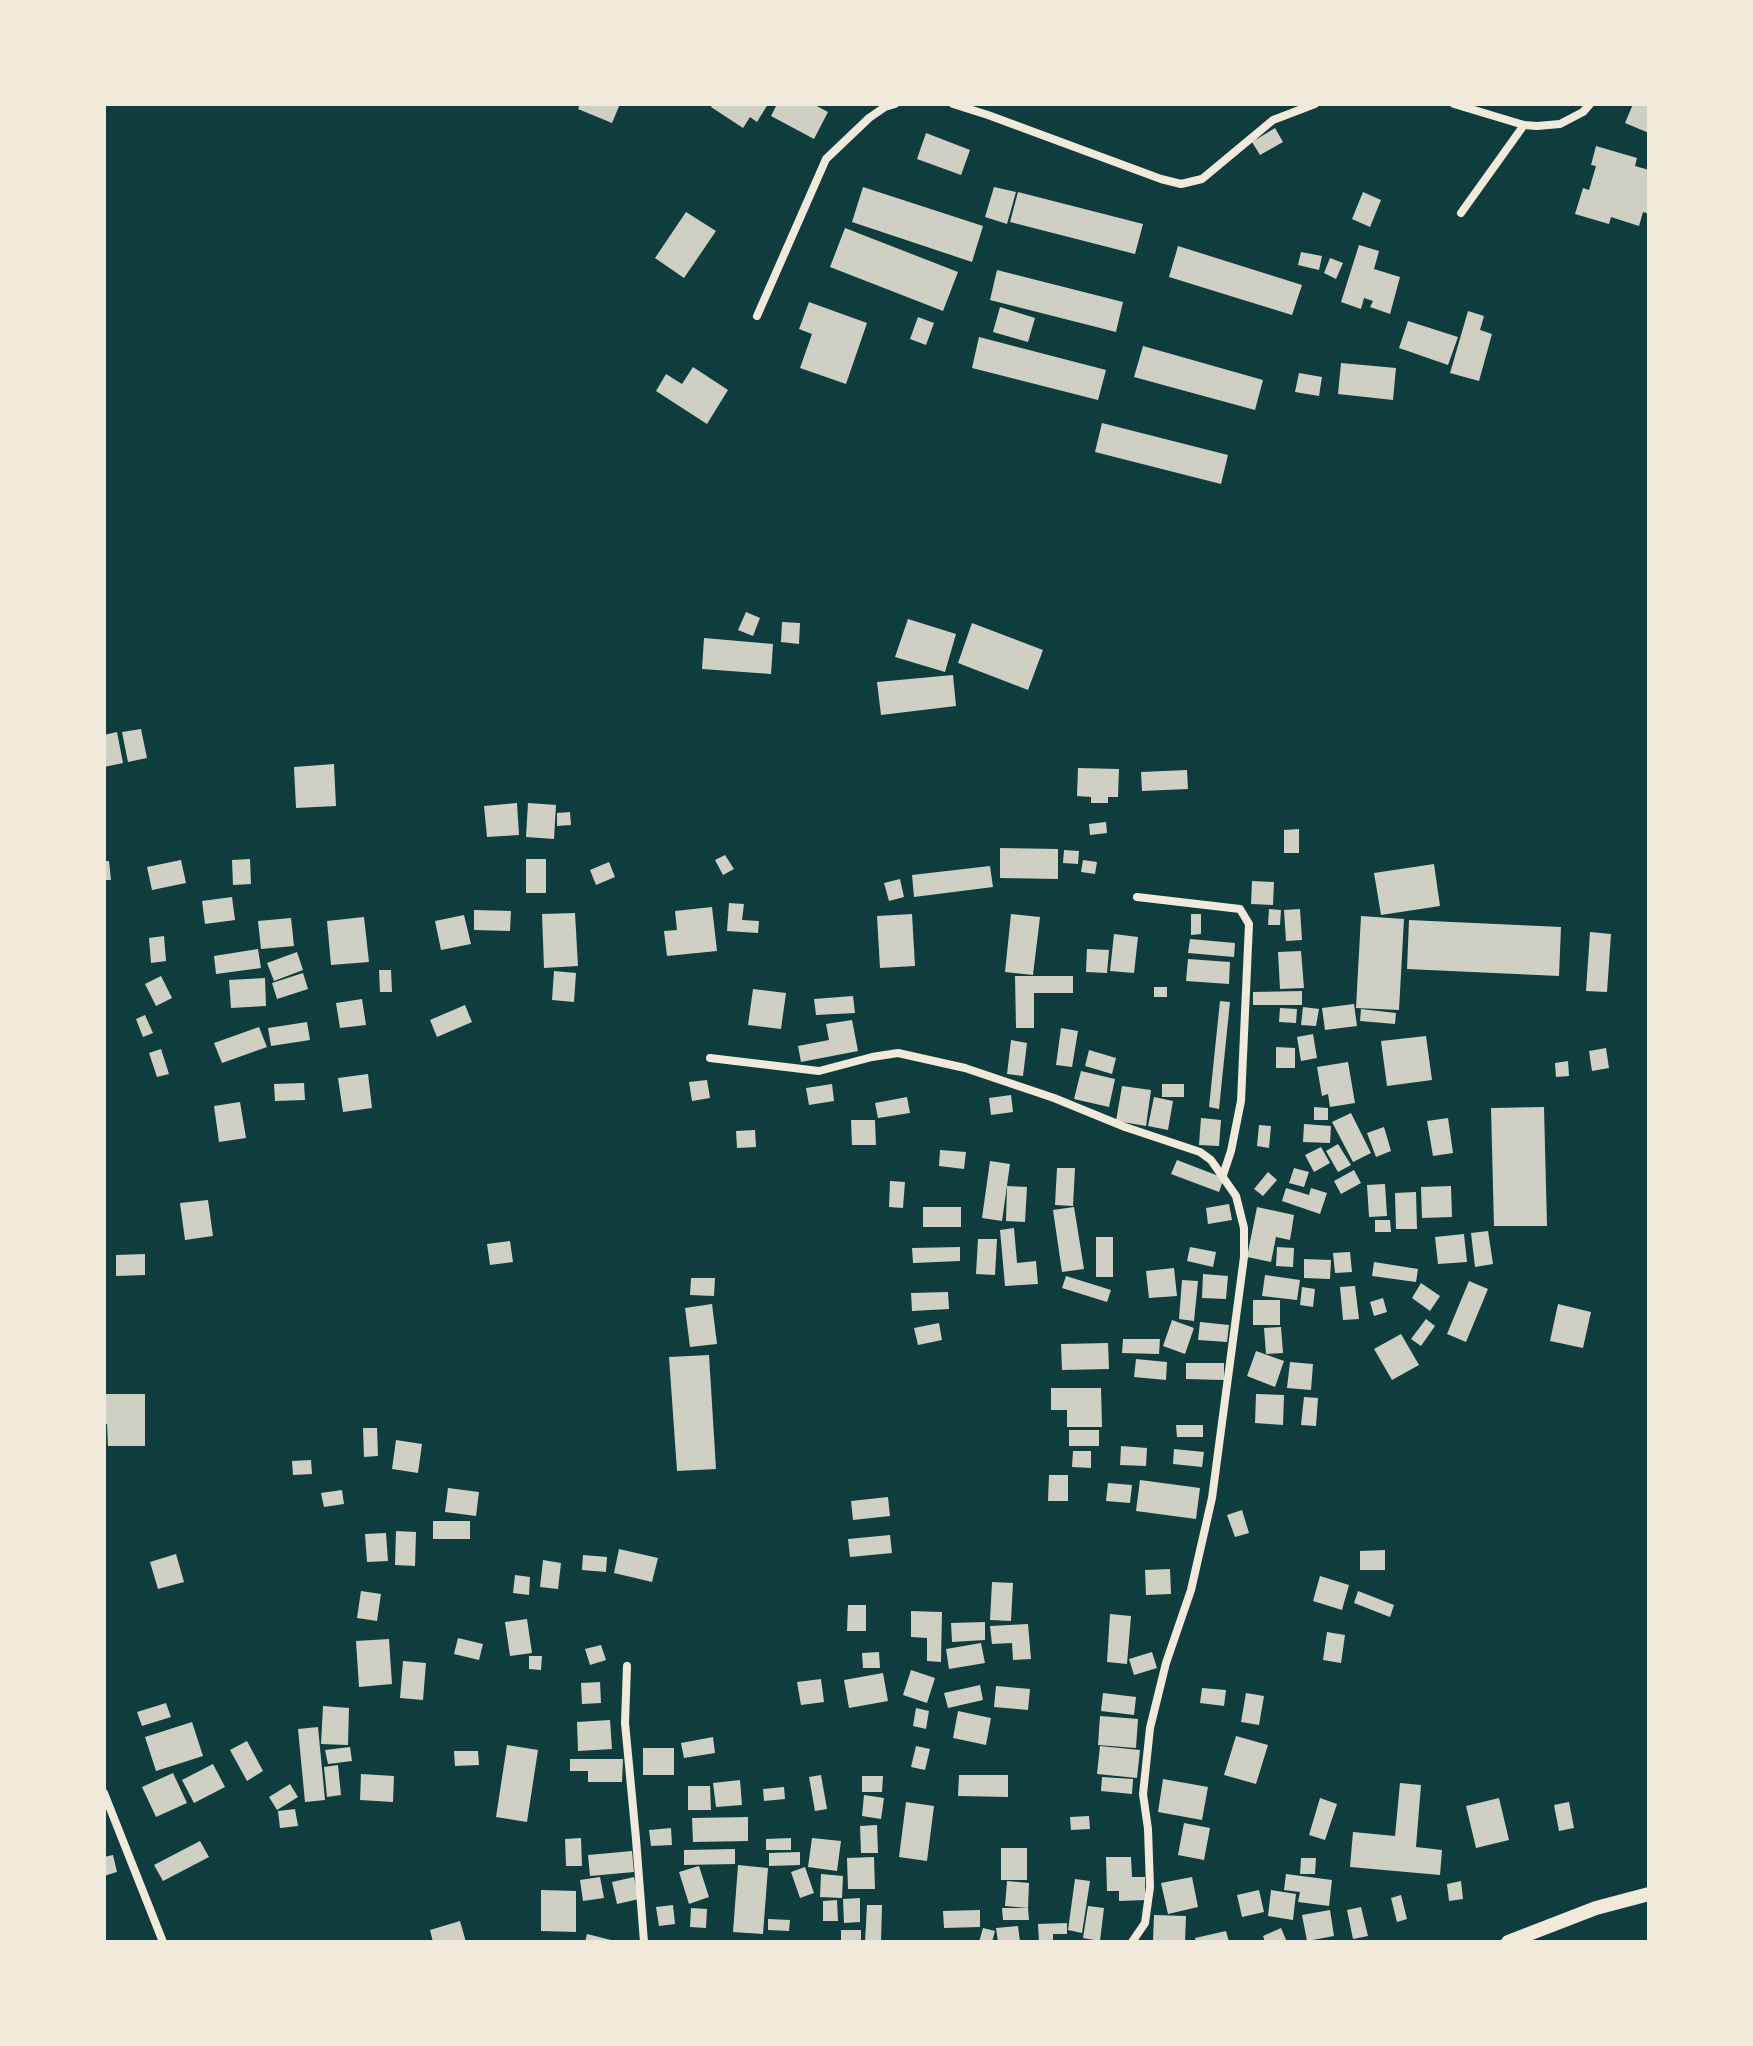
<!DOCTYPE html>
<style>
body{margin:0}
#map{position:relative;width:1753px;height:2046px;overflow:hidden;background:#0f3d3e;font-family:"Work Sans",sans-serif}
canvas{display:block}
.frame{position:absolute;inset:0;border:106px solid #f1e9da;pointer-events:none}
</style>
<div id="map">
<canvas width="1753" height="2046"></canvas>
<div class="frame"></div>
</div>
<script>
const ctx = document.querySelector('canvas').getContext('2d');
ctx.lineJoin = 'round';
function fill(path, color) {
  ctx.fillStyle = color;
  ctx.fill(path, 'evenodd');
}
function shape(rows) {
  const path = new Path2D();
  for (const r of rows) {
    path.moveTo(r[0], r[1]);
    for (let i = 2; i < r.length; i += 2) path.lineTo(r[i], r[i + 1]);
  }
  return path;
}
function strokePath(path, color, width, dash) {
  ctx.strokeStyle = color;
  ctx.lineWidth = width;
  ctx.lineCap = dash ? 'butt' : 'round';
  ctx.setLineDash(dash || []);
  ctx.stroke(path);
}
const building = shape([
 [580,104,620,104,612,123,578,109],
 [713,104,768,104,757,122,750,117,743,128,711,107],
 [777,104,813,104,828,112,814,139,771,116],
 [1633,104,1649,104,1649,133,1625,123],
 [1275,128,1283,142,1260,155,1252,142],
 [926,133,970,150,961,175,917,159],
 [1596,146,1637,158,1635,166,1649,170,1649,214,1643,212,1639,226,1611,217,1609,224,1575,214,1583,188,1589,190,1596,166,1591,165],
 [863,187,983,226,972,262,852,222],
 [994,187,1016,192,1007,224,985,217],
 [1018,192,1143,224,1135,254,1010,222],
 [1363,192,1381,200,1370,227,1352,219],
 [686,212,716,231,684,278,655,258],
 [845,228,958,272,943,311,830,267],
 [1359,245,1379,251,1374,269,1400,277,1390,314,1370,307,1373,301,1364,298,1361,309,1341,302],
 [1178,246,1302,285,1292,315,1169,277],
 [1301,252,1322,256,1319,270,1298,265],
 [1330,258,1343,263,1336,279,1324,273],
 [997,270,1123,302,1116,332,990,300],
 [809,302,867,323,846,384,800,368,812,334,799,329],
 [1000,307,1035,318,1028,342,993,332],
 [1468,311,1484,316,1480,330,1492,334,1479,381,1450,373],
 [918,317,934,323,926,345,910,339],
 [1408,321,1458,337,1448,365,1399,348],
 [979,337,1106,370,1098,400,972,368],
 [1143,346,1263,380,1255,410,1134,377],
 [1341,363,1396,368,1393,400,1338,394],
 [693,367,728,390,707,424,656,391,666,374,682,384],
 [1299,373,1322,377,1319,396,1295,392],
 [1102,423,1228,455,1221,484,1095,452],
 [746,612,760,618,753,636,738,630],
 [908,619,956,634,945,672,895,657],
 [782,622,800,623,799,644,781,642],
 [972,623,1043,650,1028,690,958,663],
 [704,638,773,644,771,674,702,669],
 [953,675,956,706,881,715,877,682],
 [141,729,147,758,128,762,122,732],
 [117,732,123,763,104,767,104,735],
 [334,764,336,806,296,808,294,767],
 [1078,768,1119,769,1118,797,1108,797,1108,803,1091,803,1091,797,1077,796],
 [1187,770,1188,789,1142,791,1141,772],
 [517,803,519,835,487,837,484,806],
 [528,803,556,805,554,839,526,837],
 [570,812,571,825,557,826,557,813],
 [1106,822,1107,833,1090,835,1089,824],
 [1299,829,1299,853,1284,853,1284,830],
 [1000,848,1058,849,1058,879,1000,878],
 [1064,850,1079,851,1078,864,1063,863],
 [725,855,734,869,723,875,715,860],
 [250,859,251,884,233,885,232,860],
 [526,859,546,859,546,893,526,893],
 [181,860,186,883,152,890,147,867],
 [1083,860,1097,862,1095,874,1081,872],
 [104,861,109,861,111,880,104,880],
 [609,862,615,877,596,885,590,870],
 [1434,864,1440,906,1381,915,1374,873],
 [990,866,993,887,914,897,912,875],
 [900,879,904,897,889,901,884,883],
 [1252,881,1274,882,1273,905,1251,904],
 [232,897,235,920,205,924,202,901],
 [729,903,744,904,742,920,759,921,758,933,727,931],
 [712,907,717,951,667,956,664,931,677,930,675,911],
 [1269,909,1281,910,1280,925,1268,925],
 [1300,909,1302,940,1286,941,1284,910],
 [474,910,511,911,510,931,474,930],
 [575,913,578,966,544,968,542,914],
 [912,914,915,966,880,968,877,916],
 [1011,914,1040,917,1033,975,1005,972],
 [1191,914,1201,914,1201,934,1191,935],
 [464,915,471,944,441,950,435,921],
 [1361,916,1404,919,1399,1010,1356,1008],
 [364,917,369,962,331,965,327,921],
 [291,918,294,946,261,949,258,921],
 [1409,920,1561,927,1559,976,1407,969],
 [1590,932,1611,934,1607,992,1586,991],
 [1114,934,1138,937,1134,973,1110,971],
 [164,936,166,961,151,963,149,938],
 [1190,939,1235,943,1234,957,1188,953],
 [258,949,261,968,216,974,214,956],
 [1087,949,1109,950,1107,973,1086,972],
 [1301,951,1304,988,1280,989,1278,952],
 [297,952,303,970,274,981,267,963],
 [1188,959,1230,962,1229,984,1186,981],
 [379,970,391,970,392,992,380,992],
 [554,971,576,973,574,1002,552,1000],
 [303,973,308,989,277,999,272,983],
 [161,976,172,998,156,1006,145,984],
 [1015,976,1073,976,1073,993,1034,993,1034,1028,1016,1028],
 [265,978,266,1006,231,1008,229,980],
 [1154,987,1167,987,1167,997,1154,997],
 [753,989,786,993,781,1029,748,1025],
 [1302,991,1302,1005,1253,1005,1253,992],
 [853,996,855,1013,816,1015,814,999],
 [362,999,366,1025,340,1028,336,1003],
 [1220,1001,1230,1002,1219,1109,1209,1107],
 [1354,1004,1357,1026,1325,1030,1322,1008],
 [465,1005,472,1022,437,1037,430,1020],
 [1303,1007,1319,1009,1316,1026,1301,1025],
 [1280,1008,1297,1009,1296,1023,1279,1022],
 [1361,1009,1396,1013,1395,1024,1360,1021],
 [145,1015,153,1033,143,1037,136,1019],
 [852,1020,858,1051,801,1062,798,1046,829,1040,826,1024],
 [307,1022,310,1040,271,1046,268,1028],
 [259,1027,267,1047,222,1063,214,1043],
 [1061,1028,1078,1031,1072,1067,1056,1065],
 [1313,1034,1317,1058,1301,1061,1297,1037],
 [1426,1036,1432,1080,1387,1086,1381,1041],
 [1011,1040,1027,1043,1023,1076,1007,1074],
 [1276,1047,1295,1048,1295,1068,1276,1068],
 [1606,1048,1609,1068,1592,1071,1589,1051],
 [161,1049,169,1074,157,1077,149,1053],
 [1089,1050,1116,1058,1112,1074,1085,1066],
 [1568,1061,1569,1076,1556,1077,1555,1063],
 [1348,1062,1355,1103,1330,1107,1328,1094,1322,1096,1317,1067],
 [1081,1071,1115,1079,1109,1107,1074,1099],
 [368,1074,372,1108,343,1112,338,1078],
 [707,1080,710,1098,692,1101,689,1082],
 [304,1083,305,1100,275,1101,274,1084],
 [832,1084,834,1101,809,1105,806,1088],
 [1162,1084,1184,1084,1184,1097,1162,1097],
 [1122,1086,1151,1090,1146,1126,1116,1121],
 [1011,1095,1013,1112,991,1115,989,1098],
 [907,1097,910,1113,878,1118,875,1103],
 [1154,1097,1173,1101,1168,1130,1148,1126],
 [240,1102,246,1138,219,1142,214,1106],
 [1314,1107,1328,1108,1328,1120,1314,1120],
 [1544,1107,1547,1226,1494,1226,1491,1108],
 [1351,1113,1371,1153,1353,1162,1332,1122],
 [1201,1118,1221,1120,1219,1146,1199,1145],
 [1448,1118,1453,1153,1433,1156,1427,1121],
 [851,1120,875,1120,876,1145,852,1145],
 [1304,1124,1331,1126,1330,1143,1303,1142],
 [1259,1125,1271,1126,1269,1148,1257,1146],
 [1384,1127,1391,1151,1376,1157,1367,1133],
 [755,1130,756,1147,737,1148,736,1131],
 [1338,1144,1351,1165,1338,1172,1326,1151],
 [1321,1147,1330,1163,1314,1172,1305,1155],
 [940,1150,966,1152,964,1169,939,1166],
 [1177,1160,1224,1178,1219,1192,1171,1174],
 [990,1161,1010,1164,1002,1221,982,1218],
 [1057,1168,1075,1168,1073,1206,1055,1205],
 [1294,1168,1309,1172,1304,1187,1289,1183],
 [1354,1170,1361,1183,1341,1194,1334,1181],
 [1268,1172,1277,1180,1263,1196,1254,1189],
 [890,1181,905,1182,903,1208,889,1207],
 [1385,1184,1387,1216,1369,1217,1367,1185],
 [1007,1186,1027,1187,1025,1222,1006,1221],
 [1451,1186,1452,1217,1422,1218,1421,1187],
 [1286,1188,1309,1195,1311,1188,1327,1193,1320,1214,1282,1201],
 [1416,1192,1417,1229,1396,1229,1395,1193],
 [208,1200,213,1236,185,1240,180,1203],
 [1229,1204,1232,1220,1208,1224,1206,1208],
 [923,1207,961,1207,961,1227,923,1227],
 [1074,1207,1084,1269,1062,1272,1053,1210],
 [1257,1207,1294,1215,1290,1240,1276,1237,1271,1262,1247,1257],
 [1375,1220,1390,1220,1391,1232,1375,1232],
 [1014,1228,1017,1263,1036,1261,1038,1284,1005,1286,1000,1230],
 [1488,1231,1493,1264,1475,1267,1471,1233],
 [1464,1234,1467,1262,1438,1264,1435,1237],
 [1096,1237,1113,1237,1113,1277,1096,1277],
 [978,1239,997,1239,995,1275,976,1274],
 [510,1241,513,1262,490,1265,487,1244],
 [960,1247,960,1261,913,1263,912,1248],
 [1190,1247,1216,1252,1213,1267,1187,1261],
 [1277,1247,1294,1248,1293,1267,1276,1266],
 [1350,1252,1352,1272,1335,1273,1333,1253],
 [145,1254,145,1275,116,1276,116,1255],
 [1304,1259,1331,1260,1330,1279,1304,1278],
 [1374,1262,1418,1269,1416,1282,1372,1276],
 [1174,1268,1177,1296,1149,1298,1146,1271],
 [1203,1274,1228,1276,1226,1299,1202,1298],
 [1265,1275,1300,1280,1297,1300,1262,1296],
 [1066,1276,1111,1290,1107,1302,1062,1288],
 [691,1278,715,1278,714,1296,690,1295],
 [1182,1280,1198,1281,1194,1321,1179,1319],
 [1469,1281,1488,1289,1466,1342,1447,1334],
 [1421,1283,1440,1296,1430,1311,1412,1298],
 [1355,1286,1359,1319,1343,1320,1340,1287],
 [1302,1287,1315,1289,1313,1307,1300,1305],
 [948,1292,949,1309,912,1311,911,1293],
 [1383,1298,1387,1312,1374,1316,1370,1302],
 [1253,1300,1280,1300,1280,1325,1253,1325],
 [712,1304,717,1344,690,1347,685,1308],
 [1558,1304,1591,1312,1583,1348,1550,1341],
 [1426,1319,1435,1326,1421,1346,1411,1339],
 [1172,1320,1194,1328,1185,1354,1163,1346],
 [1200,1322,1229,1325,1227,1342,1198,1340],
 [939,1323,942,1340,918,1345,914,1328],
 [1281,1327,1283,1353,1266,1354,1264,1328],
 [1401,1334,1419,1365,1392,1380,1374,1349],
 [1123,1339,1160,1339,1159,1354,1122,1353],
 [1108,1343,1109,1369,1062,1370,1061,1344],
 [1256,1351,1284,1361,1275,1387,1247,1376],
 [709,1355,716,1469,677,1471,669,1357],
 [1136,1359,1167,1362,1166,1380,1134,1377],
 [1290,1362,1313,1364,1311,1390,1287,1388],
 [1186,1363,1224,1363,1224,1380,1186,1379],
 [1051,1388,1101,1388,1102,1427,1067,1427,1067,1410,1051,1410],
 [104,1394,145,1394,145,1446,108,1446,107,1424,104,1424],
 [1256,1394,1284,1395,1283,1425,1255,1423],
 [1304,1397,1318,1398,1316,1426,1301,1425],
 [1176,1425,1203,1425,1203,1437,1177,1437],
 [363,1428,377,1428,378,1456,364,1457],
 [1069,1430,1099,1430,1099,1446,1069,1446],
 [396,1440,422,1444,418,1473,392,1469],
 [1121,1446,1147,1448,1146,1466,1120,1465],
 [1174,1449,1204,1452,1202,1467,1173,1464],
 [1073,1451,1091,1451,1091,1468,1072,1467],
 [311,1460,312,1474,293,1475,292,1461],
 [1049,1475,1068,1475,1068,1501,1048,1501],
 [1140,1480,1200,1488,1196,1519,1136,1511],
 [1108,1483,1132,1485,1130,1503,1106,1501],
 [448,1488,479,1492,476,1516,445,1512],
 [342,1490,344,1504,324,1507,321,1493],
 [888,1497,890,1516,853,1520,851,1501],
 [1242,1510,1249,1533,1235,1537,1227,1515],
 [433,1521,470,1521,470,1539,433,1539],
 [396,1531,416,1532,415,1566,395,1565],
 [386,1533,388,1561,367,1562,365,1534],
 [890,1535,892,1553,850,1557,848,1539],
 [619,1549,658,1558,652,1582,614,1573],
 [1385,1550,1385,1570,1360,1570,1360,1551],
 [176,1554,184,1582,158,1589,150,1562],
 [583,1555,607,1557,606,1572,582,1570],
 [543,1560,561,1563,558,1589,540,1587],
 [1170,1569,1171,1594,1146,1595,1145,1570],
 [515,1575,530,1577,529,1595,513,1593],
 [1320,1576,1349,1585,1342,1610,1313,1601],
 [992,1582,1013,1583,1011,1621,990,1620],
 [361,1591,381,1594,377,1621,357,1618],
 [1358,1591,1394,1605,1390,1617,1354,1603],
 [848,1605,866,1605,866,1631,847,1631],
 [911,1611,942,1612,941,1662,927,1661,927,1638,911,1637],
 [1110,1614,1131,1616,1127,1664,1107,1662],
 [527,1619,532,1653,510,1656,505,1622],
 [985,1622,985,1640,952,1642,951,1623],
 [1028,1624,1031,1659,1013,1660,1012,1643,992,1644,990,1626],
 [1327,1632,1345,1635,1341,1663,1323,1660],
 [458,1638,483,1644,479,1660,454,1654],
 [389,1639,392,1684,359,1687,356,1641],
 [981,1643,985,1663,949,1669,946,1649],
 [601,1645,606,1660,590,1665,585,1649],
 [879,1652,880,1668,863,1668,862,1653],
 [1152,1652,1157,1668,1134,1675,1129,1659],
 [529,1656,542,1656,541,1670,529,1669],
 [403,1661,426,1663,423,1700,400,1698],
 [911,1670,935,1678,927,1703,903,1695],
 [883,1673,888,1701,849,1708,844,1680],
 [821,1679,824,1702,801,1705,797,1682],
 [600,1682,601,1703,582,1704,581,1683],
 [980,1685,983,1700,948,1708,944,1693],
 [996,1686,1030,1689,1028,1710,994,1707],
 [1202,1688,1226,1690,1224,1706,1200,1703],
 [1103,1693,1136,1697,1134,1715,1101,1711],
 [1246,1693,1264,1696,1259,1725,1241,1722],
 [166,1703,171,1717,142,1726,137,1712],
 [323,1706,349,1708,348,1745,321,1744],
 [916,1708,929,1711,926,1729,913,1726],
 [958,1711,991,1718,986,1745,953,1738],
 [1100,1716,1138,1719,1136,1748,1098,1745],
 [610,1720,612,1749,578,1751,577,1722],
 [192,1722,203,1756,156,1771,145,1737],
 [318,1727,325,1800,305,1802,298,1729],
 [1236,1736,1268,1745,1256,1784,1224,1775],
 [713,1737,715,1753,684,1758,681,1743],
 [247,1741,263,1771,247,1781,230,1750],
 [507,1745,538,1750,527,1822,496,1817],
 [916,1746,930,1749,925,1770,911,1767],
 [1100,1746,1140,1750,1137,1778,1097,1774],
 [350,1747,352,1761,328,1764,325,1750],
 [643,1748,674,1748,674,1775,643,1775],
 [454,1751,478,1751,479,1765,455,1766],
 [570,1759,623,1759,622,1782,588,1782,588,1771,570,1771],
 [213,1764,225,1787,194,1803,182,1780],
 [338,1765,341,1795,327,1797,324,1767],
 [173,1773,187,1803,156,1817,142,1787],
 [361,1774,394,1776,393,1802,360,1800],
 [821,1775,827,1809,815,1811,809,1777],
 [959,1775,1008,1775,1008,1797,958,1796],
 [862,1776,883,1776,882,1792,862,1792],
 [1102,1777,1133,1779,1132,1794,1101,1791],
 [1163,1779,1208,1787,1202,1820,1158,1812],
 [740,1780,742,1805,716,1807,713,1783],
 [1400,1783,1421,1785,1416,1847,1442,1850,1440,1875,1350,1867,1353,1832,1395,1836],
 [290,1784,298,1797,277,1810,269,1797],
 [688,1786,710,1786,711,1810,688,1810],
 [784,1787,785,1799,764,1801,763,1789],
 [864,1795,884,1798,881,1819,862,1816],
 [1320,1798,1337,1804,1325,1840,1309,1835],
 [1499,1798,1509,1840,1476,1848,1466,1806],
 [906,1802,934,1806,927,1861,899,1857],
 [1569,1802,1574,1828,1559,1831,1554,1805],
 [295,1809,298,1826,280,1828,278,1811],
 [1089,1816,1090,1829,1071,1830,1070,1817],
 [748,1817,748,1841,693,1842,692,1818],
 [1184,1823,1210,1828,1204,1860,1178,1855],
 [877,1825,878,1853,861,1853,860,1826],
 [671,1828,672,1845,651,1846,649,1830],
 [581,1838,582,1866,566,1866,565,1839],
 [791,1838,791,1850,766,1850,766,1839],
 [812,1838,841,1841,837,1871,808,1867],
 [200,1841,209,1857,163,1881,154,1865],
 [1001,1848,1027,1848,1027,1880,1001,1880],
 [735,1849,735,1864,684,1865,684,1850],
 [632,1851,634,1872,590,1876,588,1855],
 [800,1852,800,1865,769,1866,769,1853],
 [113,1855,117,1872,104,1876,104,1857],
 [874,1857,875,1889,848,1889,847,1858],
 [1106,1857,1131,1857,1132,1877,1145,1877,1145,1900,1119,1901,1119,1891,1107,1891],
 [1301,1858,1316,1858,1315,1874,1300,1874],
 [738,1865,768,1868,763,1934,733,1932],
 [699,1866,709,1897,689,1904,679,1872],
 [805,1867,814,1893,800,1898,791,1872],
 [821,1874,843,1876,842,1898,820,1897],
 [1286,1874,1332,1880,1329,1906,1298,1902,1300,1892,1284,1890],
 [600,1877,604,1898,583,1901,580,1880],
 [634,1877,639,1899,617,1904,612,1882],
 [1192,1877,1198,1907,1168,1914,1161,1883],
 [1075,1879,1090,1881,1082,1933,1068,1930],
 [1007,1881,1029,1883,1028,1908,1005,1906],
 [1461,1881,1463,1899,1449,1901,1447,1884],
 [541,1890,576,1891,576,1932,541,1931],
 [1259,1890,1264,1912,1242,1917,1237,1895],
 [1271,1890,1296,1894,1293,1920,1268,1916],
 [1401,1895,1407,1919,1397,1922,1391,1898],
 [860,1898,860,1922,844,1923,843,1899],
 [837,1900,838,1921,823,1921,823,1901],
 [673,1905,675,1924,659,1926,656,1907],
 [867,1905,882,1905,881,1942,865,1942],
 [1088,1906,1104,1908,1100,1941,1083,1938],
 [1361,1907,1368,1936,1353,1939,1347,1910],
 [691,1908,707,1909,706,1928,690,1927],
 [1002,1908,1028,1908,1029,1920,1003,1920],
 [980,1910,980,1927,944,1928,943,1911],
 [1330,1910,1334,1936,1307,1941,1302,1915],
 [1154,1915,1186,1916,1185,1942,1153,1941],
 [768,1919,790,1920,789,1931,768,1930],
 [460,1921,466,1942,433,1942,430,1930],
 [1067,1923,1067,1934,1053,1934,1053,1942,1039,1942,1038,1924],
 [1018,1926,1020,1942,998,1942,996,1928],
 [983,1928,995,1931,992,1942,979,1942],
 [1281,1928,1287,1942,1265,1942,1263,1936],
 [841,1930,861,1930,861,1942,841,1942],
 [1226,1931,1229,1942,1196,1942,1195,1938],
 [587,1934,615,1941,615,1942,585,1942]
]);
const minor = shape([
 [953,104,988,115,1161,179,1181,184,1202,179,1273,120,1315,104],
 [1454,104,1524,125,1537,126,1560,124,1583,112,1590,104],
 [1461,213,1524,125],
 [757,316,826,159,869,118,885,107,895,104],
 [1137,897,1240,909,1249,924,1241,1101,1231,1151,1223,1175],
 [710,1058,819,1071,872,1057,898,1053,965,1068,1054,1098,1125,1127,1200,1152,1211,1160,1236,1196,1244,1228,1244,1257,1212,1498,1191,1590,1166,1663,1150,1728,1143,1794,1148,1829,1150,1887,1145,1923,1132,1942],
 [627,1666,625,1723,636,1839,644,1942],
 [104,1793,163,1942]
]);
const tertiary = shape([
 [1508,1942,1596,1908,1649,1894]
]);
fill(building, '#cfcfc3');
strokePath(minor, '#f1e9da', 8);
strokePath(tertiary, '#f1e9da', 14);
</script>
